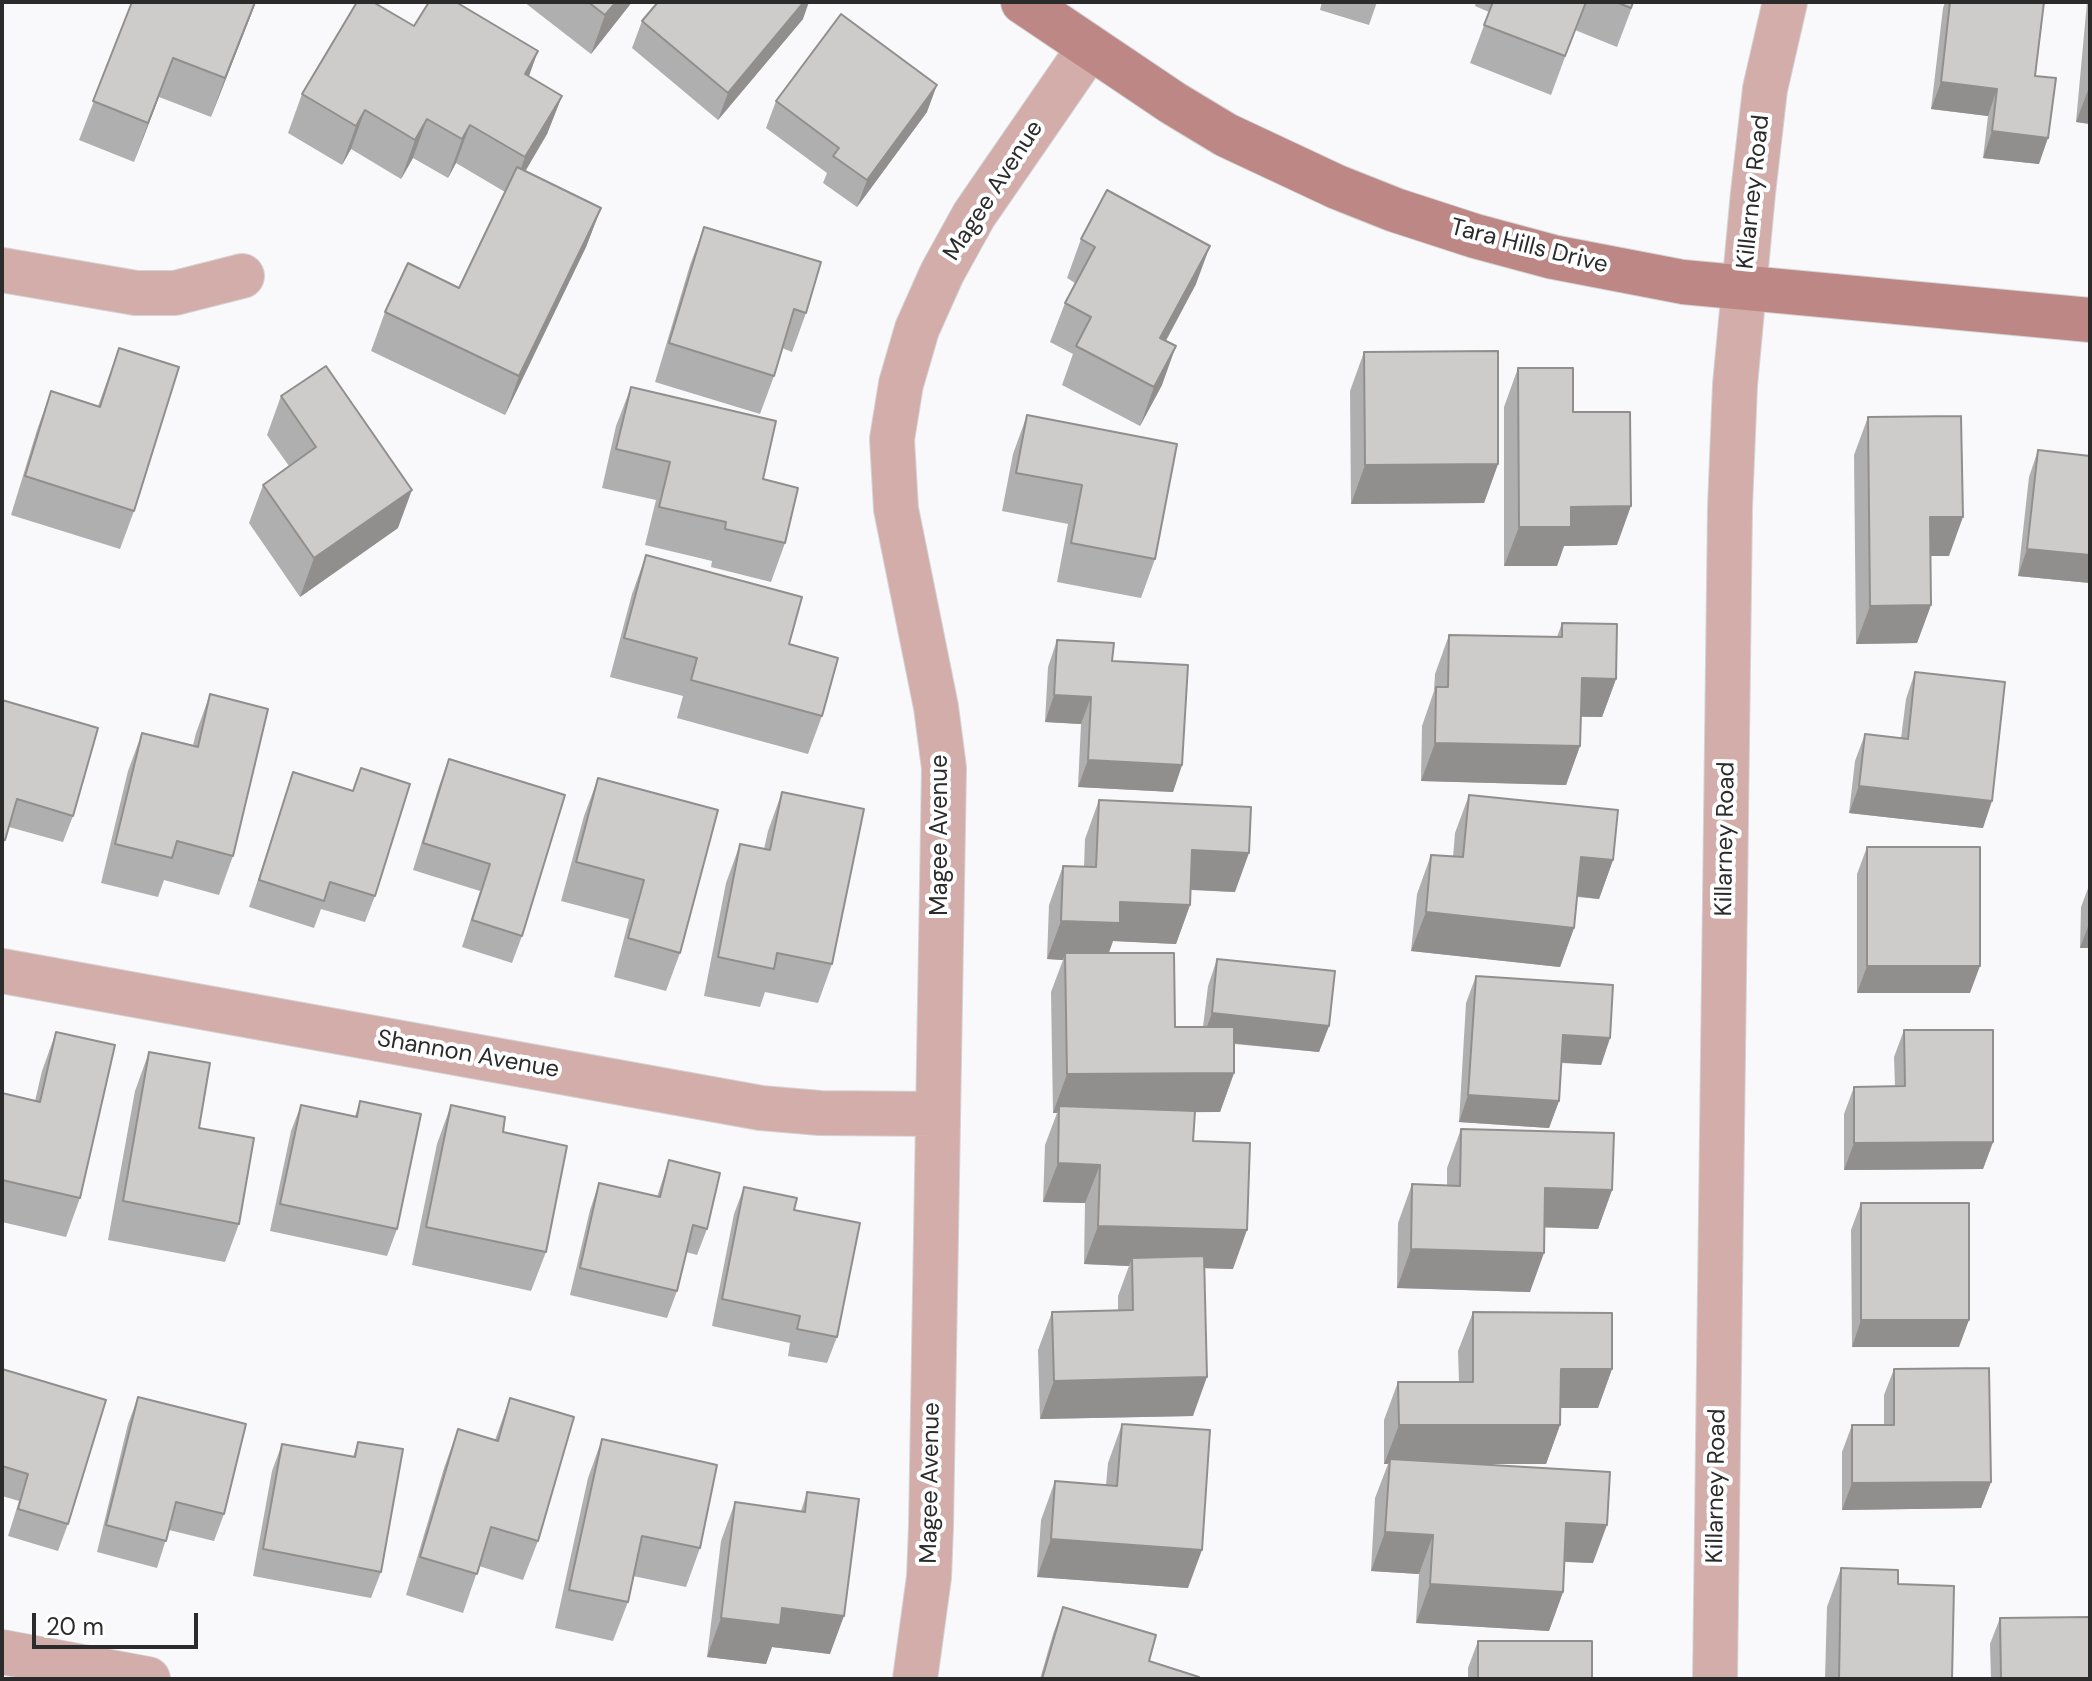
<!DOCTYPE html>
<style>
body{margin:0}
#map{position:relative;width:2092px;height:1681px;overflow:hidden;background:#f9f9fb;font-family:"DM Sans",sans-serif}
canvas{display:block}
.frame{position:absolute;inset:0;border:4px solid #2b2b2c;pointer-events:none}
.scale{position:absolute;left:32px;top:1613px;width:166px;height:36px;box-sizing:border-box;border:4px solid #2b2b2c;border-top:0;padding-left:10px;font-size:24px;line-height:28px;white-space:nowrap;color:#2b2b2c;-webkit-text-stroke:6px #fff;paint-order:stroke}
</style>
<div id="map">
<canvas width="2092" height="1681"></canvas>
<div class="frame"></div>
<div class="scale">20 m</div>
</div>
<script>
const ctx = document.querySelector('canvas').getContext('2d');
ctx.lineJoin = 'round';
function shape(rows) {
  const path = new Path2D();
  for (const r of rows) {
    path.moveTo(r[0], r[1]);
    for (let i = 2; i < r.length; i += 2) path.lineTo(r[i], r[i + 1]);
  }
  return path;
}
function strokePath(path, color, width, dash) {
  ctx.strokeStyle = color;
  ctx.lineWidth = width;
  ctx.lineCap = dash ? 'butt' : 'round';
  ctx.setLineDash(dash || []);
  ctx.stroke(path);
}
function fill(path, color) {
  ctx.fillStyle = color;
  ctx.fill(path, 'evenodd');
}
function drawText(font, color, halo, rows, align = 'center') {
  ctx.font = font + ' "DM Sans",sans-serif';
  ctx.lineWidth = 8;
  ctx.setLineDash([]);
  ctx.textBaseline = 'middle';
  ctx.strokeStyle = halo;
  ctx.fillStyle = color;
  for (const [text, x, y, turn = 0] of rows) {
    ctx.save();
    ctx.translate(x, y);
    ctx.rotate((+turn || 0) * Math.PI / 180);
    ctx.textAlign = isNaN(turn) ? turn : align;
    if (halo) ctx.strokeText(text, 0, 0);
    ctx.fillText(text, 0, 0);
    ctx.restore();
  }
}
const street = shape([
 [2,270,136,293,175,293,242,276],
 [2,971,761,1108,820,1113,936,1114],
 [2,1652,148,1679],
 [915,1679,929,1577,931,1527,944,768,936,707,896,509,892,439,901,384,917,329,942,273,974,215,1089,48],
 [1715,1679,1730,507,1735,385,1753,193,1765,89,1785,2]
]);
const secondary = shape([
 [1023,2,1173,103,1226,135,1337,187,1395,210,1475,236,1553,257,1683,282,2090,320]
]);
const wall = shape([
 [132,2,256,2,211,117,159,97,134,162,79,140],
 [524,2,632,2,591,54],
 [1322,2,1377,2,1369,25,1320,10],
 [1476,2,1634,2,1617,47,1575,30,1551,95,1470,63,1489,12,1475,6],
 [1945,2,2044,2,2035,76,2039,164,1983,158,1988,116,1931,109,1943,8],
 [2087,2,2090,2,2090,124,2076,122],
 [803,19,718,120,632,48,642,21],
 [414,26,529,77,562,96,547,134,525,172,601,208,586,247,505,415,371,351,385,312,459,288,505,192,456,163,448,178,413,158,401,179,351,149,342,165,288,133,302,94],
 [776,101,927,112,857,207,823,183,827,173,766,128],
 [704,227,806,313,792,352,782,348,774,376,760,414,655,382,690,265],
 [1081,239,1196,284,1166,341,1162,385,1140,426,1062,385,1073,354,1050,342,1065,303,1075,283,1067,278],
 [119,348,134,511,120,549,11,515,37,430,51,391,98,406],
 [1364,352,1498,464,1484,503,1351,504,1350,391],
 [1518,368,1573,412,1617,545,1564,546,1557,566,1504,566,1504,407],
 [631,387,763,479,785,543,771,582,711,567,712,561,645,545,656,500,602,488,616,426],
 [281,396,398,528,300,597,249,523,263,485,289,466,267,435],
 [1027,415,1155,559,1141,598,1057,582,1068,524,1002,511,1013,454],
 [1868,417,1949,556,1930,556,1931,605,1917,643,1856,644,1854,455],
 [2038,450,2090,456,2090,583,2018,576,2029,477],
 [646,555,789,644,822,716,808,754,677,718,683,696,610,677,632,594],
 [1562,623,1616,679,1602,717,1581,717,1580,746,1566,785,1421,781,1422,726,1434,691,1435,674,1449,635,1557,637],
 [1057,640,1112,661,1182,765,1173,792,1078,787,1081,724,1045,722,1048,667],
 [1915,672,1983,828,1849,813,1855,761,1865,734,1901,738,1906,699],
 [210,694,233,856,219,895,164,880,158,897,101,883,128,771,142,733,193,745,196,733],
 [2,700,73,816,63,842,9,827,2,849],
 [449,759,522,936,512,963,462,947,480,891,413,870,439,786],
 [293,772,375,896,365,922,321,909,314,928,249,907],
 [598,778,680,953,666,991,614,977,629,919,561,901,584,816],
 [782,792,832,964,818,1003,765,992,760,1007,704,996,726,883,740,844,764,849,768,831],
 [1469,795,1613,860,1599,899,1577,897,1574,928,1560,967,1411,951,1417,894,1431,855,1453,857,1455,833],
 [1099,800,1235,892,1191,890,1190,905,1176,944,1113,941,1109,953,1175,1027,1203,1027,1208,986,1217,959,1329,1026,1319,1052,1234,1044,1234,1073,1220,1112,1194,1112,1193,1141,1233,1269,1204,1268,1193,1416,1040,1419,1038,1350,1052,1312,1118,1310,1118,1296,1129,1266,1084,1264,1085,1203,1043,1202,1045,1145,1057,1113,1053,1113,1051,992,1063,960,1047,959,1049,905,1063,866,1084,867,1085,839],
 [1867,847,1970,993,1857,993,1857,874],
 [2090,883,2090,948,2080,948,2081,907],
 [1476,976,1610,1038,1601,1065,1561,1063,1559,1101,1549,1128,1459,1122,1466,1003],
 [1904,1030,1993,1142,1983,1169,1844,1170,1844,1114,1854,1087,1895,1086,1894,1057],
 [56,1032,80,1198,66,1237,2,1222,2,1093,35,1101,42,1071],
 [149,1052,199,1128,239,1224,225,1262,108,1240,135,1091],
 [360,1101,397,1229,387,1256,270,1231,291,1131,301,1105,355,1116],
 [451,1105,503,1132,546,1252,531,1291,412,1265,437,1144],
 [1461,1129,1612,1190,1598,1229,1544,1227,1530,1292,1397,1288,1398,1223,1412,1184,1447,1185,1447,1168],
 [669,1160,707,1229,697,1255,686,1252,677,1291,667,1318,570,1295,590,1210,599,1183,657,1197],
 [744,1187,794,1210,837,1337,827,1363,788,1356,790,1343,712,1326,734,1214],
 [1861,1203,1959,1347,1852,1347,1851,1230],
 [1473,1312,1612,1369,1598,1408,1560,1408,1560,1425,1546,1464,1468,1464,1593,1563,1564,1562,1563,1592,1549,1631,1416,1623,1419,1574,1371,1571,1375,1498,1388,1464,1384,1464,1384,1420,1398,1382,1459,1382,1458,1351],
 [2,1369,68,1524,58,1551,8,1536,19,1501,2,1496],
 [1894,1369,1991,1482,1981,1508,1842,1510,1842,1452,1852,1425,1884,1425,1884,1395],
 [138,1397,224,1514,214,1541,169,1530,157,1568,97,1552,128,1424],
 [510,1398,538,1541,523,1580,479,1566,463,1613,406,1595,444,1468,458,1429,495,1440],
 [1122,1424,1188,1588,1037,1577,1041,1520,1055,1481,1106,1485,1108,1463],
 [602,1439,700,1548,686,1587,633,1576,628,1602,613,1641,555,1628,588,1478],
 [358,1442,381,1572,371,1598,253,1576,272,1471,282,1444,353,1457],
 [807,1492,830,1654,772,1647,766,1664,707,1657,721,1541,735,1502,801,1511],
 [1841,1568,1898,1584,1952,1679,1825,1679,1827,1607],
 [1063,1607,1149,1661,1199,1679,1040,1679,1053,1634],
 [2000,1618,2090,1679,1991,1679,1990,1644],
 [1478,1641,1592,1679,1468,1679,1468,1668]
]);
const shadedWall = shape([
 [255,2,256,2,211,117,225,78],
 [616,2,632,2,591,54,605,15],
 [804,2,809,2,803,19,718,120,728,93],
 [538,51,524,90,525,74],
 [173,58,159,97,134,162,148,123],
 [1941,82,1997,89,1988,116,1931,109],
 [937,85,927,112,857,207,867,180],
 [2090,85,2090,124,2076,122],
 [562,96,547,134,511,195,525,157],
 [365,110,351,149,342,165,356,126],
 [427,119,413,158,401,179,415,140],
 [470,125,456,163,448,178,462,139],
 [1992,131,2048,138,2039,164,1983,158],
 [601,208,586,247,505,415,519,376],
 [1210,246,1196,284,1146,377,1160,338],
 [1176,346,1162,385,1140,426,1154,387],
 [1498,464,1484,503,1351,504,1365,465],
 [412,490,398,528,300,597,314,558],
 [1631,506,1617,545,1564,546,1557,566,1504,566,1519,527,1571,507],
 [1930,517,1963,517,1949,556,1916,556],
 [2027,549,2090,555,2090,583,2018,576],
 [1931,605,1917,643,1856,644,1870,606],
 [1582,678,1616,679,1602,717,1567,716],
 [1054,695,1091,697,1081,724,1045,722],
 [1435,743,1580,746,1566,785,1421,781],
 [1088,760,1182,765,1173,792,1078,787],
 [1859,786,1992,801,1983,828,1849,813],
 [1192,850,1249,853,1235,892,1178,889],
 [1581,857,1613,860,1599,899,1567,895],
 [1120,902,1190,905,1176,944,1113,941,1105,962,1065,953,1063,960,1047,959,1061,921],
 [1426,912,1574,928,1560,967,1411,951],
 [2090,921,2090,948,2080,948],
 [1867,966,1980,966,1970,993,1857,993],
 [1212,1013,1329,1026,1319,1052,1202,1040],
 [1563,1035,1610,1038,1601,1065,1553,1062],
 [1234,1073,1220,1112,1059,1113,1059,1106,1057,1113,1053,1113,1067,1074],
 [1468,1095,1559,1101,1549,1128,1459,1122],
 [1993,1142,1983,1169,1844,1170,1854,1143],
 [1058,1163,1100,1165,1085,1203,1043,1202],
 [1545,1188,1612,1190,1598,1229,1531,1227],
 [1098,1226,1247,1230,1233,1269,1132,1266,1132,1258,1129,1266,1084,1264],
 [1411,1249,1544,1253,1530,1292,1397,1288],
 [1861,1320,1969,1320,1959,1347,1852,1347],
 [1561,1369,1612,1369,1598,1408,1546,1408],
 [1207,1377,1193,1416,1040,1419,1054,1381],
 [1399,1425,1560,1425,1546,1464,1389,1464,1390,1459,1388,1464,1384,1464],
 [1991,1482,1981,1508,1842,1510,1852,1483],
 [1566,1523,1607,1525,1593,1563,1552,1561],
 [1385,1532,1433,1535,1419,1574,1371,1571],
 [1051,1539,1202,1550,1188,1588,1037,1577],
 [1430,1584,1563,1592,1549,1631,1416,1623],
 [782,1608,844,1616,830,1654,772,1647,766,1664,707,1657,721,1618]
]);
const building = shape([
 [132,2,255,2,225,78,173,58,148,123,93,101,132,2],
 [357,2,373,2,414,26,429,2,456,2,538,51,525,74,562,96,525,157,470,125,462,139,427,119,415,140,365,110,356,126,302,94,357,2],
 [588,2,616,2,605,15,588,2],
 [658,2,804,2,728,93,642,21,658,2],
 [1493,2,1586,2,1565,56,1484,25,1493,2],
 [1616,2,1633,2,1631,8,1616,2],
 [1950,2,2044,2,2035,76,2056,78,2048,138,1992,131,1997,89,1941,82,1950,2],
 [841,14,937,85,867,180,833,156,839,148,776,101,841,14],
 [517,167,601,208,519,376,385,312,408,263,459,288,517,167],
 [1107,190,1210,246,1160,338,1176,346,1154,387,1076,346,1091,317,1065,303,1095,247,1081,239,1107,190],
 [704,227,821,262,806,313,794,309,774,376,669,343,704,227],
 [119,348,179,367,134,511,25,476,51,391,100,407,119,348],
 [1498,351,1498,464,1365,465,1364,352,1498,351],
 [326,366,412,490,314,558,263,485,316,447,281,396,326,366],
 [1518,368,1573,368,1573,412,1630,412,1631,506,1571,507,1571,527,1519,527,1518,368],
 [631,387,776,421,763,479,798,488,785,543,725,529,726,522,659,507,670,462,616,449,631,387],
 [1027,415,1177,444,1155,559,1071,543,1082,485,1016,473,1027,415],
 [1961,416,1963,517,1930,517,1931,605,1870,606,1868,417,1961,416],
 [2038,450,2090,456,2090,555,2027,549,2038,450],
 [646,555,802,597,789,644,838,658,822,716,691,680,697,658,624,638,646,555],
 [1562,623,1617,624,1616,679,1582,678,1580,746,1435,743,1436,687,1448,687,1449,635,1562,637,1562,623],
 [1057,640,1114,643,1112,661,1188,665,1182,765,1088,760,1091,697,1054,695,1057,640],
 [1915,672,2005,682,1992,801,1859,786,1865,734,1908,739,1915,672],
 [210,694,268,709,233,856,177,841,172,858,115,844,142,733,198,747,210,694],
 [2,700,98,728,73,816,17,799,5,840,2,839,2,700],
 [449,759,565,795,522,936,472,920,490,864,423,843,449,759],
 [361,768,410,784,375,896,330,882,324,901,259,880,293,772,353,791,361,768],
 [598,778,718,810,680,953,628,938,644,880,576,862,598,778],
 [782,792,864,809,832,964,777,953,774,969,718,957,740,844,770,850,782,792],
 [1469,795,1618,810,1613,860,1581,857,1574,928,1426,912,1431,855,1463,857,1469,795],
 [1099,800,1251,807,1249,853,1192,850,1190,905,1120,902,1120,923,1061,921,1063,866,1096,867,1099,800],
 [1867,847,1980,847,1980,966,1867,966,1867,847],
 [1065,953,1174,953,1175,1027,1234,1027,1234,1073,1067,1074,1065,953],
 [1217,959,1335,971,1329,1026,1212,1013,1217,959],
 [1476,976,1613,985,1610,1038,1563,1035,1559,1101,1468,1095,1476,976],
 [1904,1030,1993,1030,1993,1142,1854,1143,1854,1087,1905,1086,1904,1030],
 [56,1032,115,1045,80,1198,2,1180,2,1093,40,1102,56,1032],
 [149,1052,210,1063,199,1128,254,1138,239,1224,123,1201,149,1052],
 [360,1101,421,1114,397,1229,280,1204,301,1105,357,1117,360,1101],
 [451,1105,505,1117,503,1132,567,1146,546,1252,426,1227,451,1105],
 [1059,1106,1195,1111,1193,1141,1250,1143,1247,1230,1098,1226,1100,1165,1058,1163,1059,1106],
 [1461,1129,1614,1133,1612,1190,1545,1188,1544,1253,1411,1249,1412,1184,1460,1186,1461,1129],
 [669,1160,720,1173,707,1229,693,1225,677,1291,580,1268,599,1183,660,1197,669,1160],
 [744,1187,797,1198,794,1210,860,1223,837,1337,797,1329,800,1316,722,1299,744,1187],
 [1861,1203,1969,1203,1969,1320,1861,1320,1861,1203],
 [1204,1256,1207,1377,1054,1381,1052,1312,1133,1310,1132,1258,1204,1256],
 [1473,1312,1612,1313,1612,1369,1561,1369,1560,1425,1399,1425,1398,1382,1473,1382,1473,1312],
 [1989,1368,1991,1482,1852,1483,1852,1425,1894,1425,1894,1369,1989,1368],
 [2,1369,106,1400,68,1524,18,1509,28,1474,2,1466,2,1369],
 [138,1397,246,1424,224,1514,176,1502,166,1541,106,1525,138,1397],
 [510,1398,574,1417,538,1541,491,1527,477,1574,420,1557,458,1429,498,1441,510,1398],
 [1122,1424,1210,1430,1202,1550,1051,1539,1055,1481,1117,1486,1122,1424],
 [602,1439,717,1465,700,1548,642,1536,628,1602,569,1590,602,1439],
 [358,1442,403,1449,381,1572,263,1549,282,1444,355,1457,358,1442],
 [1390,1459,1610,1472,1607,1525,1566,1523,1563,1592,1430,1584,1433,1535,1385,1532,1390,1459],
 [807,1492,859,1499,844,1616,782,1608,780,1625,721,1618,735,1502,805,1512,807,1492],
 [1841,1568,1898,1570,1898,1584,1954,1586,1952,1679,1839,1679,1841,1568],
 [1063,1607,1156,1635,1149,1661,1199,1677,1199,1679,1042,1679,1063,1607],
 [2090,1617,2090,1679,2001,1679,2000,1618,2090,1617],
 [1478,1641,1592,1641,1592,1679,1478,1679,1478,1641]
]);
const streetNames = [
 ["Magee Avenue",994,191,-57],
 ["Killarney Road",1754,192,-84],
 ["Tara Hills Drive",1529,247,14],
 ["Magee Avenue",941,835,-90],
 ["Killarney Road",1726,839,-89],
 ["Shannon Avenue",468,1055,10],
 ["Magee Avenue",931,1483,-89],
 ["Killarney Road",1717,1486,-89]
];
strokePath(street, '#d4d4d6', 46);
strokePath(secondary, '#d4d4d6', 46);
strokePath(street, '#d2adaa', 44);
strokePath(secondary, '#bc8784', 44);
fill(wall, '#b0afaf');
fill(shadedWall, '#908f8e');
fill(building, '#cdcccb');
strokePath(building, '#908f8e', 2);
drawText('24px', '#2b2b2c', '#fff', streetNames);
</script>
